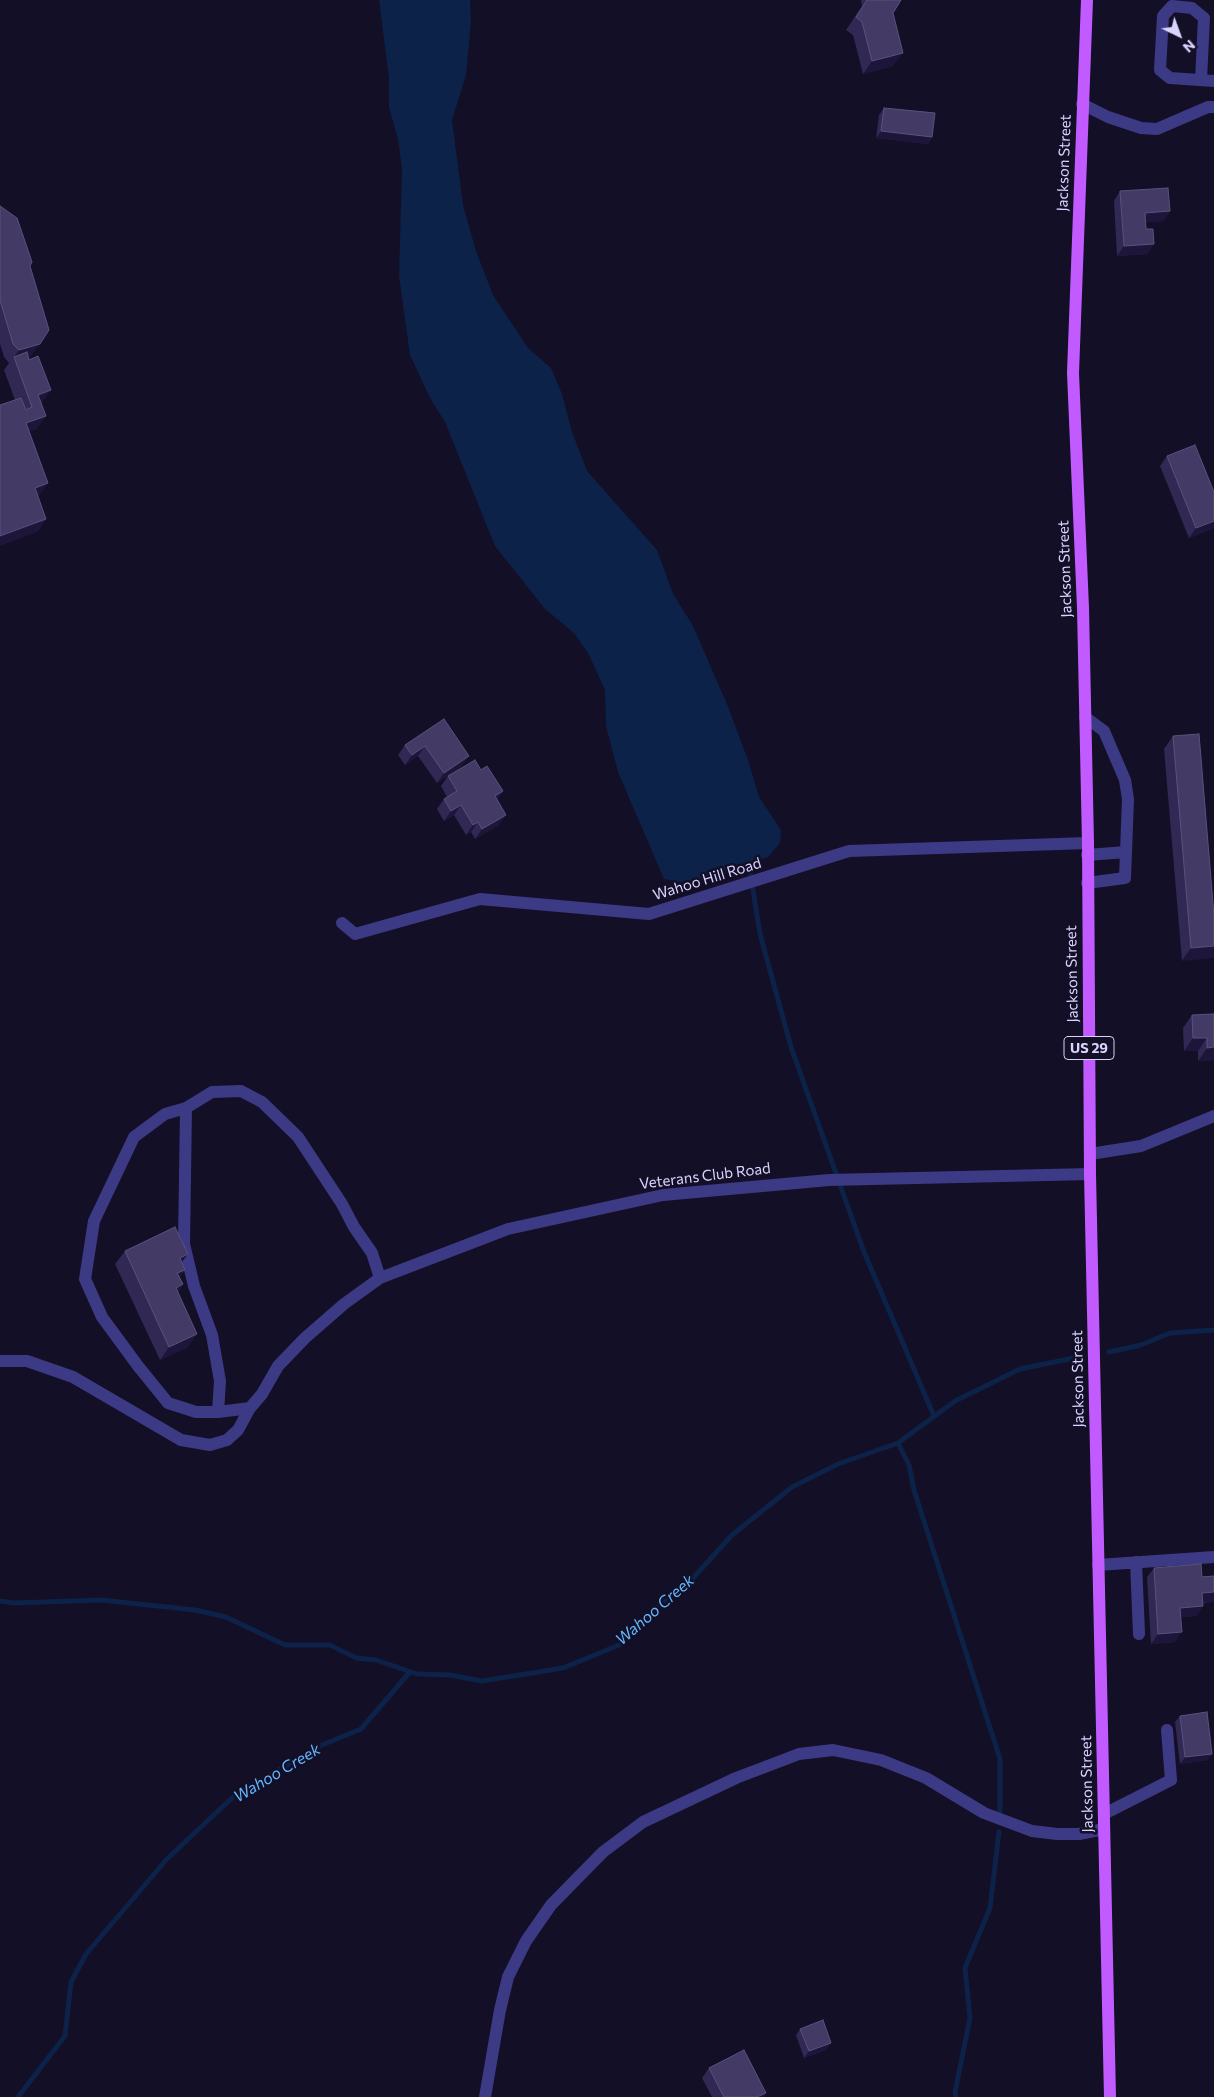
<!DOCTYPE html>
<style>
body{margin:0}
#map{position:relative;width:1214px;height:2097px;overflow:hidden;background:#130f26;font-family:Commissioner,sans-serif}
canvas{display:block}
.north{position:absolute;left:1154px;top:10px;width:50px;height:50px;-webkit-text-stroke:4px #130f26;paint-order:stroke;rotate:138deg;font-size:14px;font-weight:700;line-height:20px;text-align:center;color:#d9d4ff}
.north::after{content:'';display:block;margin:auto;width:18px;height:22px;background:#d9d4ff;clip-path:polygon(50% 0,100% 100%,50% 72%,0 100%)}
</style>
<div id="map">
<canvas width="1214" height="2097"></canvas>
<div class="north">N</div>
</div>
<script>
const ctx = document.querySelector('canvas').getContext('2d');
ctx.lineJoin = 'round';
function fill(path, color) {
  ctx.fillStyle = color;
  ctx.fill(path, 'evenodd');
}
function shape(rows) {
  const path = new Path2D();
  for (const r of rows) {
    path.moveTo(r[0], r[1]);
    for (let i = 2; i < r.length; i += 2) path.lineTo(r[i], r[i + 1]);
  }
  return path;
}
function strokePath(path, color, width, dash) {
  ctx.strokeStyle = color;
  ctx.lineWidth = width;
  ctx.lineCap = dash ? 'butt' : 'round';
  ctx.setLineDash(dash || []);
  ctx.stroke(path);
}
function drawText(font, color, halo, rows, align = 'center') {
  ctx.font = font + ' Commissioner,sans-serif';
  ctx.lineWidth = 5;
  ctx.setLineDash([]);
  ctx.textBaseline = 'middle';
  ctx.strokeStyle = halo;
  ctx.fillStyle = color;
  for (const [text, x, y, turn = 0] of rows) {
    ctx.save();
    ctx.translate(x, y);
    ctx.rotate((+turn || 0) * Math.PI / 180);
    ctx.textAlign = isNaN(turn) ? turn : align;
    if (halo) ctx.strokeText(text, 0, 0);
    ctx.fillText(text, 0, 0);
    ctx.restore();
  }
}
const water = shape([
 [379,0,470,0,471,22,466,75,452,120,463,205,476,251,493,295,528,348,551,368,562,394,572,432,587,471,657,550,673,594,692,624,727,704,748,760,759,797,781,830,780,843,768,857,714,878,691,884,664,879,618,772,606,726,605,690,588,653,574,633,545,609,495,546,445,422,430,398,410,355,399,276,402,169,398,139,389,107,389,78]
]);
const stream = shape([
 [749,865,760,934,791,1047,864,1252,934,1416],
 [1109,1352,1141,1345,1170,1333,1214,1330],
 [898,1443,909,1465,914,1490,1000,1759,1000,1813],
 [0,1601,14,1603,101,1600,195,1610,226,1617,285,1645,330,1645,356,1658,376,1660,417,1674,450,1675,482,1681,563,1668,619,1645,658,1607,685,1587,732,1535,792,1487,838,1464,898,1443,955,1401,1020,1369,1079,1357],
 [18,2097,65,2036,71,1982,86,1954,167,1859,234,1796,322,1745,361,1729,409,1673],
 [956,2097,955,2092,970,2018,965,1968,990,1908,999,1832]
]);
const minor = shape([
 [1201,80,1204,18,1192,8,1172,6,1163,16,1160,70,1170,78,1214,81],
 [1082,104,1108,117,1141,128,1157,129,1208,107,1214,107],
 [1085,717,1104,731,1125,780,1128,799,1126,852],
 [1087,883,1125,878,1126,852,1087,855],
 [342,923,355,934,480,899,649,914,849,851,1088,843],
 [186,1108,184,1244,194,1286,212,1335,220,1381,218,1412,250,1408,262,1394,278,1366,305,1338,344,1304,380,1278,508,1229,663,1195,829,1180,1090,1174],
 [1090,1154,1141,1146,1214,1116],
 [0,1361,27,1361,73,1377,181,1440,210,1445,227,1440,238,1430,250,1408],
 [218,1412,196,1412,168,1403,138,1366,102,1317,85,1279,94,1221,134,1137,165,1114,186,1108,212,1092,241,1091,262,1102,298,1137,342,1204,354,1227,372,1253,380,1278],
 [1136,1562,1139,1634],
 [1098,1565,1214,1557],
 [1104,1814,1171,1780,1167,1730],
 [485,2097,500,2010,508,1977,526,1941,551,1905,603,1852,643,1822,736,1778,799,1754,833,1750,881,1760,926,1778,984,1813,1032,1831,1057,1834,1079,1834,1104,1829]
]);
const major = shape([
 [1087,0,1073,373,1083,608,1088,843,1090,1174,1110,2097]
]);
const wall = shape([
 [861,0,901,0,893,13,893,66,863,74,853,35,846,30,862,6],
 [884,108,932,137,928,144,876,138,879,115],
 [1120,191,1170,211,1163,221,1145,222,1146,229,1154,244,1147,254,1117,256,1114,201],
 [0,206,30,266,30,357,29,358,42,403,41,404,46,416,36,429,29,431,39,496,38,496,46,519,37,532,15,400,4,370,9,363,4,357,0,344],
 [1167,456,1214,528,1189,538,1160,466],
 [444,719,462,766,437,783,418,756,405,765,398,755,405,745],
 [1173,736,1214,916,1182,961,1164,749],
 [481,770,503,791,497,800,499,825,475,839,471,832,466,835,454,815,444,821,437,809,444,799,447,797,441,786,448,776],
 [1214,1014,1214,1060,1198,1061,1198,1051,1184,1051,1183,1028,1192,1015],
 [125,1251,188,1254,182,1262,185,1270,179,1277,183,1284,178,1292,188,1347,160,1360,115,1264],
 [1154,1568,1202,1577,1214,1576,1214,1600,1213,1602,1203,1603,1203,1606,1196,1616,1180,1617,1175,1642,1151,1644,1147,1577],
 [1180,1716,1208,1760,1180,1764,1175,1722],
 [800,2029,826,2050,804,2058,796,2035],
 [709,2068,766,2093,763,2097,712,2097,702,2078]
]);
const shadedWall = shape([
 [903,53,893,66,863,74,872,61],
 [881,131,932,137,928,144,876,138],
 [1170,211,1163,221,1138,223,1145,213],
 [1154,244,1147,254,1117,256,1124,246],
 [40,344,30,357,15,362,14,357,19,350],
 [51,390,42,403,32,407,38,395],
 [46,416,36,429,17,436,26,423],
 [48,483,39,496,26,501,35,488],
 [46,519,37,532,0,546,0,536],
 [1214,521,1214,528,1189,538,1196,528],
 [425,746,418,756,405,765,412,755],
 [469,756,462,766,437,783,444,773],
 [503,791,496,801,495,796],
 [461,805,454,815,444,821,451,811],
 [506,815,499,825,475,839,482,829],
 [478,822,471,832,466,835,473,825],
 [1214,946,1214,958,1182,961,1191,948],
 [1193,1038,1207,1038,1198,1051,1184,1051],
 [1214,1047,1214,1060,1198,1061,1207,1048],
 [188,1254,178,1267,180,1258],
 [185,1270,176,1283,177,1273],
 [183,1284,174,1297,176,1288],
 [197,1334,188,1347,160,1360,169,1347],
 [1214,1592,1214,1600,1213,1602,1195,1603,1202,1593],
 [1203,1606,1196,1616,1173,1618,1180,1608],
 [1182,1632,1175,1642,1151,1644,1158,1634],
 [1212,1754,1208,1760,1180,1764,1185,1757],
 [831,2043,826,2050,804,2058,809,2051],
 [766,2093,763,2097,757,2097]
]);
const building = shape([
 [867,0,901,0,893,13,903,53,872,61,862,22,856,17,867,0],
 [884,108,935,113,932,137,881,131,884,108],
 [1168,188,1170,211,1145,213,1146,229,1153,229,1154,244,1124,246,1120,191,1168,188],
 [0,206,17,218,32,262,30,266,49,330,40,344,19,350,13,344,0,300,0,206],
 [27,352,29,360,38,356,51,390,38,395,46,416,26,423,48,483,35,488,46,519,0,536,0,405,21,398,26,410,32,407,14,357,27,352],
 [1195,445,1214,492,1214,521,1196,528,1167,456,1195,445],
 [444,719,469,756,444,773,425,746,412,755,405,745,444,719],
 [1199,734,1214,916,1214,946,1191,948,1173,736,1199,734],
 [475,760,481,770,487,766,503,791,495,796,506,815,482,829,478,822,473,825,461,805,451,811,444,799,457,791,448,776,475,760],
 [1214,1014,1214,1047,1207,1048,1207,1038,1193,1038,1192,1015,1214,1014],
 [175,1227,188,1254,180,1258,185,1270,177,1273,183,1284,176,1288,197,1334,169,1347,125,1251,175,1227],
 [1201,1564,1202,1577,1214,1576,1214,1592,1202,1593,1203,1606,1180,1608,1182,1632,1158,1634,1154,1568,1201,1564],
 [1207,1712,1212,1754,1185,1757,1180,1716,1207,1712],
 [823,2020,831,2043,809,2051,800,2029,823,2020],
 [744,2050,766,2093,757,2097,724,2097,709,2068,744,2050]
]);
const shields = [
 [1089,1048,50]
];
const shieldNames = [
 ["US 29",1089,1048]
];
const streetNames = [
 ["Jackson Street",1064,163,-88],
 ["Jackson Street",1065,569,-92],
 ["Wahoo Hill Road",707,879,-17],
 ["Jackson Street",1072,974,-91],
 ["Veterans Club Road",705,1176,-7],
 ["Jackson Street",1078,1379,-91],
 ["Jackson Street",1087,1784,-91]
];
const waterNames = [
 ["Wahoo Creek",655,1610,-41],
 ["Wahoo Creek",277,1773,-31]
];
fill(water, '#0c2248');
strokePath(stream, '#0c2248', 5);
strokePath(minor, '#3d3a85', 12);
strokePath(major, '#c25bff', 12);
fill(wall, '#312854');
fill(shadedWall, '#1d163a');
fill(building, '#433a66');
strokePath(building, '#5a527e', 1);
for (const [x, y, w] of shields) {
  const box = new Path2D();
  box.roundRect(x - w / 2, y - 11.5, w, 23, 4);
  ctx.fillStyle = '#130f26';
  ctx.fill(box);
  strokePath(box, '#d9d4ff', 1);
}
drawText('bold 14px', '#d9d4ff', null, shieldNames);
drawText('15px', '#d9d4ff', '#130f26', streetNames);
drawText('italic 16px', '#62b6ff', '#130f26', waterNames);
</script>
